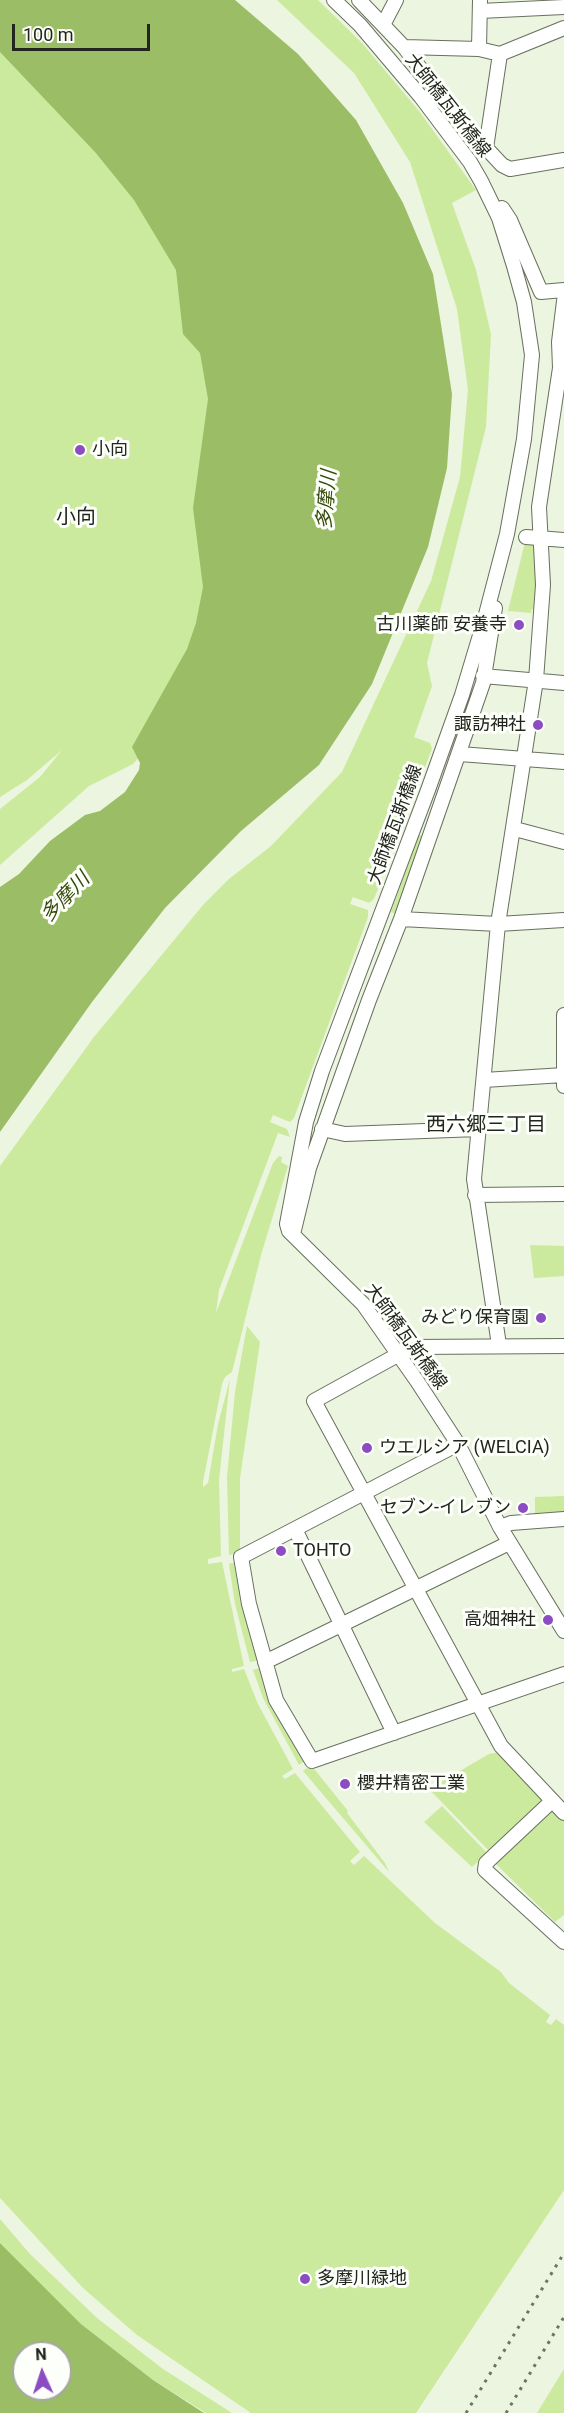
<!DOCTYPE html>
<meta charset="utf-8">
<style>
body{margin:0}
#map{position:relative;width:564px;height:2413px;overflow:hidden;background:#ebf5df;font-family:Roboto,sans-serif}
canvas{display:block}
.north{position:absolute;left:12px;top:2341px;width:60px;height:60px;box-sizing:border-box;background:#fdfffa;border:2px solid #a5a8a2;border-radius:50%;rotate:357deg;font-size:16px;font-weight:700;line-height:24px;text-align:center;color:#22251d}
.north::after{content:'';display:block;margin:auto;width:21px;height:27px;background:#8d4dc2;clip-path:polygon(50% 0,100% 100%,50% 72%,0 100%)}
.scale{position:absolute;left:12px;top:24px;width:138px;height:27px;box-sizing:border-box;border:3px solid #22251d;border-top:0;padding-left:8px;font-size:18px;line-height:21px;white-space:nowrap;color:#22251d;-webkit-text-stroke:4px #fdfffa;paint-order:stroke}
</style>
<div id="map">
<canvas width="564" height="2413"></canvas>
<div class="north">N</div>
<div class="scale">100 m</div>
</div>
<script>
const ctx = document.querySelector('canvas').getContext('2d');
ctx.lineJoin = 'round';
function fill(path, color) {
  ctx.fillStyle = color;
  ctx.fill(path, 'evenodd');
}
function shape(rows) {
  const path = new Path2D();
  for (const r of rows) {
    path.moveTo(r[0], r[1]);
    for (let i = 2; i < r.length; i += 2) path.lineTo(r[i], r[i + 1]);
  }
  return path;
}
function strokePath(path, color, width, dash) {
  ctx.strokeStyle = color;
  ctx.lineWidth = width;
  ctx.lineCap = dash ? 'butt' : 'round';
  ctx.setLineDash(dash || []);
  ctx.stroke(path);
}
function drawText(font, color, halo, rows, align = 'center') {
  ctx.font = font + ' Roboto,"Noto Sans JP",sans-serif';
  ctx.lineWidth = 6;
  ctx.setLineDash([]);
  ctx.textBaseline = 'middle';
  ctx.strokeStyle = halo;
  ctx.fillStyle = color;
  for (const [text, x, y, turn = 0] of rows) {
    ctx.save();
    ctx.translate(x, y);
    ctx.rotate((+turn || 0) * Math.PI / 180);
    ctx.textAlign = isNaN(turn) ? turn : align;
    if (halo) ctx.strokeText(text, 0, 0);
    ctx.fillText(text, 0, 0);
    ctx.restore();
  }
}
const green = shape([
 [277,0,318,0,362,43,419,111,476,190,452,203,476,270,491,334,486,427,427,663,432,686,414,737,430,743,432,749,374,899,369,903,353,897,350,904,368,910,368,917,294,1118,290,1122,273,1115,270,1122,287,1129,290,1137,278,1133,219,1290,216,1313,273,1163,279,1156,282,1157,281,1162,288,1166,261,1255,232,1372,225,1377,222,1384,203,1482,203,1487,208,1483,218,1424,230,1379,219,1480,221,1556,208,1559,208,1564,222,1562,244,1666,232,1669,232,1672,244,1669,258,1704,293,1769,282,1776,285,1779,295,1773,360,1852,350,1861,354,1865,364,1856,435,1923,501,1972,509,1983,550,2015,546,2022,551,2025,556,2019,564,2025,564,2190,416,2413,251,2413,137,2335,83,2288,0,2198,0,1166,94,1037,203,905,229,879,271,846,342,772,431,581,460,477,468,390,457,309,410,162,354,73],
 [0,51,146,190,282,429,185,707,133,764,89,786,0,865,0,809,40,777,62,750,27,780,0,797],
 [525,542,538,543,539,609,532,609,531,613,508,611],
 [419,835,425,837,396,914,391,912],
 [530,1245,564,1246,564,1276,534,1278],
 [247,1326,260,1342,240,1478,240,1552,229,1555,227,1477,235,1392],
 [564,1496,564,1516,535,1518,535,1497],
 [238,1561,261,1660,250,1662,235,1604,229,1564],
 [263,1667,307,1759,299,1765,263,1698,253,1670],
 [500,1752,547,1800,490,1852,429,1789,489,1754],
 [311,1765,348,1811,347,1813,385,1863,389,1872,303,1771],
 [442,1806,487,1853,472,1867,424,1822],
 [553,1807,564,1820,564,1915,555,1922,495,1863],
 [0,2219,30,2254,97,2318,163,2369,232,2413,206,2413,153,2380,81,2324,0,2243],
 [564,2369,564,2413,537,2413]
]);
const water = shape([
 [0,0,235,0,298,54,356,120,403,203,433,274,452,394,447,468,428,547,372,684,319,765,241,831,165,908,92,1002,0,1132,0,887,19,874,50,841,85,815,100,811,125,792,139,770,140,763,132,747,187,649,196,623,203,587,193,508,208,399,200,353,183,334,176,270,134,200,95,152,0,52],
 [0,2243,81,2324,153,2380,204,2413,0,2413],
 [24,2353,60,2353,60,2389,24,2389]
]);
const minor = shape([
 [334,0,360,25,421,97,470,162,481,181,499,218,514,266,524,302,532,355,524,439,507,534,484,622,462,695,428,790,322,1071,306,1122,287,1224,289,1231,363,1304,417,1381,458,1444,500,1527,564,1631],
 [359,0,404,47,460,120,502,165,510,169,564,160],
 [480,11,564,7],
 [383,25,396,0],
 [404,47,479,49,500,54,564,28],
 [479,49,480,0],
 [486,148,500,54],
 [502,208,510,220,541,292,564,290],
 [526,537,564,540],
 [483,676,564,683],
 [460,754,564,762],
 [515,829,564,842],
 [401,919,498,924,564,920],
 [564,1015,564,1086],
 [484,1080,564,1075],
 [322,1129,345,1134,478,1129],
 [475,1195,564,1194],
 [293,1234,309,1168,369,1000,401,919,483,683,495,608],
 [499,1345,474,1179,498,924,536,680,543,585,539,507,560,368,559,342,564,301],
 [564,1346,412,1347,314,1401,501,1746,564,1813],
 [458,1444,241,1557,249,1604,276,1700,312,1761,564,1674],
 [500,1527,511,1523,564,1519],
 [295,1529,394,1733],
 [265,1662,509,1543],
 [552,1801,486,1863,485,1870,564,1942]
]);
const rail = shape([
 [466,2413,564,2253],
 [506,2413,564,2317]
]);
const markers = [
 [80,450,6,"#8d4dc2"],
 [519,625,6,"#8d4dc2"],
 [538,725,6,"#8d4dc2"],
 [541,1318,6,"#8d4dc2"],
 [367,1448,6,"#8d4dc2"],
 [523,1508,6,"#8d4dc2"],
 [281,1551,6,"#8d4dc2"],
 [548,1620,6,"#8d4dc2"],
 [345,1784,6,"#8d4dc2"],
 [305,2279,6,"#8d4dc2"]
];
const streetNames = [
 ["大師橋瓦斯橋線",447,106,52],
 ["大師橋瓦斯橋線",396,825,-70],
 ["大師橋瓦斯橋線",405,1337,54]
];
const poiNames = [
 ["小向",92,450],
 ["古川薬師 安養寺",507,625,"right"],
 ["諏訪神社",526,725,"right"],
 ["みどり保育園",529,1318,"right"],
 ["ウエルシア (WELCIA)",379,1448],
 ["セブン-イレブン",511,1508,"right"],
 ["TOHTO",293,1551],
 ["高畑神社",536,1620,"right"],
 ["櫻井精密工業",357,1784],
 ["多摩川緑地",317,2279]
];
const waterNames = [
 ["多摩川",328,500,-85],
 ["多摩川",66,898,-46]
];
const neighbourhoodNames = [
 ["小向",76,518],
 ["西六郷三丁目",486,1126]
];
fill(green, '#cbea9e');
fill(water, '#9bbd65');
strokePath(minor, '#68705e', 16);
strokePath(minor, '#fff', 14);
strokePath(rail, '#6e7366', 3, [3, 6]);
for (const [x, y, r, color] of markers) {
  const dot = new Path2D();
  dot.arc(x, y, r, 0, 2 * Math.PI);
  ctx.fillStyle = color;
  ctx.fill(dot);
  strokePath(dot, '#fdfffa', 2);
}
drawText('18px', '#22251d', '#fdfffa', streetNames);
drawText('18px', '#22251d', '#fdfffa', poiNames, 'left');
drawText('italic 20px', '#364b0a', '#fdfffa', waterNames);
drawText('20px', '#22251d', '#fdfffa', neighbourhoodNames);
</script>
